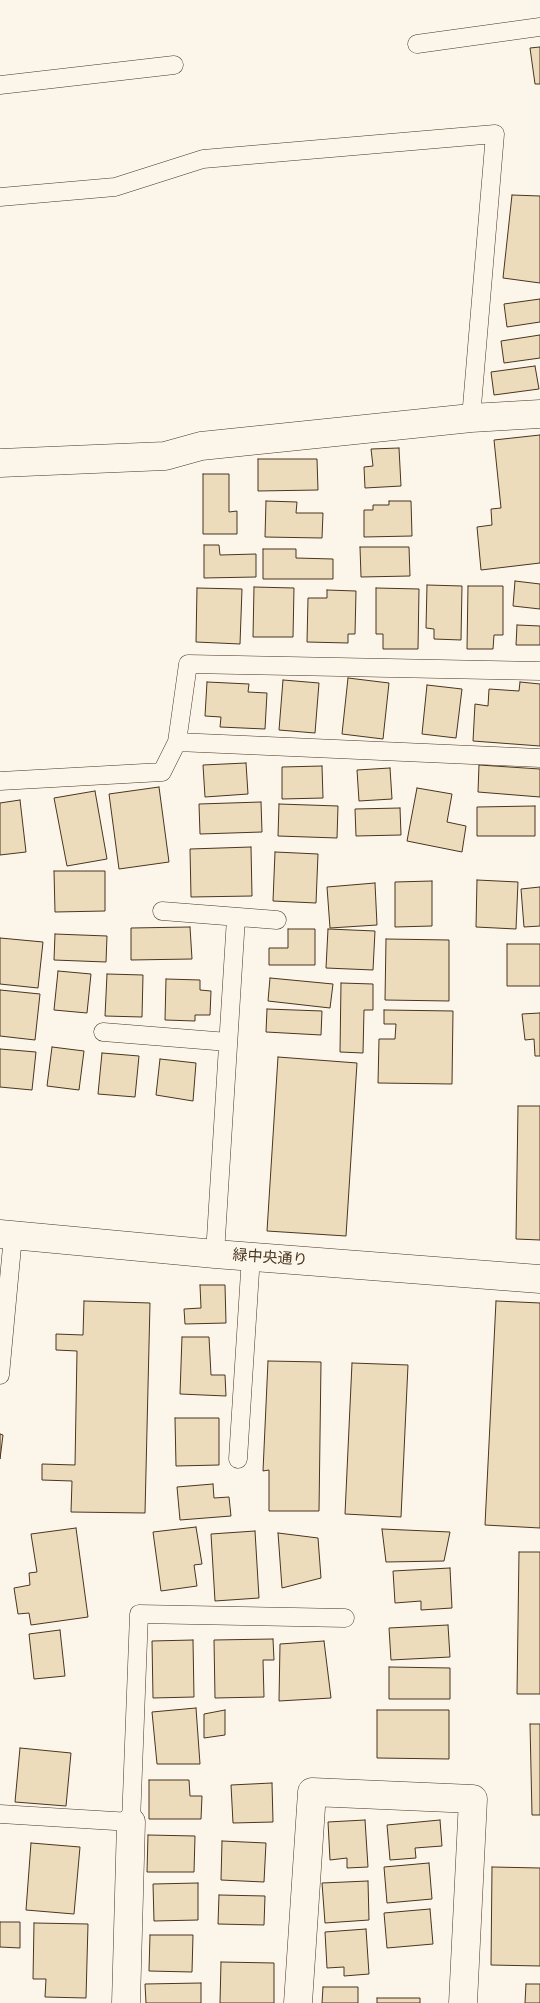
<!DOCTYPE html>
<meta charset="utf-8">
<style>
body{margin:0}
canvas{display:block;background:#fbf6e9}
</style>
<canvas width="540" height="2003"></canvas>
<script>
const ctx = document.querySelector('canvas').getContext('2d');
ctx.lineJoin = 'round';
function fill(path, color) {
  ctx.fillStyle = color;
  ctx.fill(path, 'evenodd');
}
function shape(rows) {
  const path = new Path2D();
  for (const r of rows) {
    path.moveTo(r[0], r[1]);
    for (let i = 2; i < r.length; i += 2) path.lineTo(r[i], r[i + 1]);
  }
  return path;
}
function strokePath(path, color, width, dash) {
  ctx.strokeStyle = color;
  ctx.lineWidth = width;
  ctx.lineCap = dash ? 'butt' : 'round';
  ctx.setLineDash(dash || []);
  ctx.stroke(path);
}
function drawText(font, color, halo, rows, align = 'center') {
  ctx.font = font + ' "Fira Sans Condensed","Noto Sans JP",sans-serif';
  ctx.lineWidth = 4;
  ctx.setLineDash([]);
  ctx.textBaseline = 'middle';
  ctx.strokeStyle = halo;
  ctx.fillStyle = color;
  for (const [text, x, y, turn = 0] of rows) {
    ctx.save();
    ctx.translate(x, y);
    ctx.rotate((+turn || 0) * Math.PI / 180);
    ctx.textAlign = isNaN(turn) ? turn : align;
    if (halo) ctx.strokeText(text, 0, 0);
    ctx.fillText(text, 0, 0);
    ctx.restore();
  }
}
const building = shape([
 [540,47,540,84,535,84,530,48,540,47],
 [512,195,540,196,540,283,503,278,512,195],
 [540,299,540,322,507,327,504,304,540,299],
 [540,335,540,358,504,363,501,341,540,335],
 [535,366,539,389,494,395,491,372,535,366],
 [540,435,540,563,481,570,477,527,492,525,491,509,501,508,494,440,540,435],
 [399,448,401,486,365,488,364,467,373,466,371,449,399,448],
 [258,459,317,459,318,490,258,491,258,459],
 [203,474,229,474,229,512,237,511,237,534,203,534,203,474],
 [266,501,297,502,296,513,323,513,322,538,265,537,266,501],
 [389,501,411,501,412,536,364,537,364,510,373,510,373,505,389,505,389,501],
 [204,545,219,545,220,555,256,554,256,577,204,578,204,545],
 [360,547,409,547,410,576,361,577,360,547],
 [263,549,296,549,296,558,333,559,333,579,263,579,263,549],
 [515,581,540,584,540,609,513,606,515,581],
 [427,585,462,586,461,640,434,639,434,629,426,628,427,585],
 [468,586,503,586,503,635,494,635,493,649,467,649,468,586],
 [254,587,294,588,293,637,253,637,254,587],
 [197,588,242,589,240,644,196,642,197,588],
 [376,588,419,589,418,649,383,649,383,634,376,634,376,588],
 [327,590,356,591,355,634,348,634,348,643,307,642,308,598,327,598,327,590],
 [517,625,540,626,540,645,516,645,517,625],
 [348,678,389,683,383,739,342,734,348,678],
 [283,680,319,683,315,733,279,730,283,680],
 [207,682,249,684,248,692,267,693,265,729,220,727,221,717,205,716,207,682],
 [520,682,540,684,540,746,473,741,475,704,488,706,489,689,519,691,520,682],
 [427,685,462,689,456,738,422,734,427,685],
 [246,763,248,794,205,797,203,765,246,763],
 [479,765,540,769,540,797,478,792,479,765],
 [322,766,323,798,282,799,282,767,322,766],
 [390,768,392,799,359,801,357,770,390,768],
 [159,787,169,862,119,869,109,794,159,787],
 [417,788,452,794,447,822,466,826,462,852,407,841,417,788],
 [95,791,107,859,67,866,54,798,95,791],
 [20,800,26,852,0,855,0,803,20,800],
 [261,802,262,832,200,834,199,804,261,802],
 [279,804,338,806,337,838,278,836,279,804],
 [535,806,535,836,477,836,477,807,535,806],
 [400,808,401,835,356,836,355,809,400,808],
 [251,847,252,896,191,897,190,849,251,847],
 [275,852,318,854,316,903,273,901,275,852],
 [54,871,105,871,105,911,55,912,54,871],
 [477,880,518,882,516,929,476,927,477,880],
 [432,881,432,926,395,927,395,882,432,881],
 [375,883,377,925,330,928,327,887,375,883],
 [540,887,540,926,524,927,521,889,540,887],
 [190,927,192,959,131,960,131,928,190,927],
 [288,929,315,929,315,965,269,965,269,948,288,948,288,929],
 [328,929,375,931,373,970,326,968,328,929],
 [55,934,107,936,106,962,54,960,55,934],
 [0,938,43,942,38,988,0,984,0,938],
 [386,939,449,940,449,1001,385,1000,386,939],
 [507,944,540,944,540,986,507,986,507,944],
 [58,971,91,974,87,1013,54,1010,58,971],
 [107,974,143,975,142,1017,105,1016,107,974],
 [270,978,333,984,330,1008,268,1001,270,978],
 [166,979,200,980,200,990,211,991,210,1015,195,1015,195,1021,165,1020,166,979],
 [341,983,373,984,373,1010,364,1010,363,1053,340,1052,341,983],
 [0,990,40,994,35,1040,0,1036,0,990],
 [267,1009,322,1011,321,1035,266,1032,267,1009],
 [384,1010,453,1011,452,1084,378,1083,379,1039,395,1039,396,1024,384,1024,384,1010],
 [540,1013,540,1056,535,1056,534,1039,525,1040,522,1014,540,1013],
 [52,1047,84,1051,79,1090,47,1086,52,1047],
 [0,1049,36,1052,32,1090,0,1087,0,1049],
 [102,1053,139,1056,135,1097,98,1094,102,1053],
 [278,1057,357,1063,346,1236,267,1231,278,1057],
 [160,1059,196,1063,193,1101,156,1095,160,1059],
 [518,1106,540,1106,540,1240,516,1239,518,1106],
 [200,1285,225,1285,226,1323,185,1324,184,1309,201,1308,200,1285],
 [84,1301,150,1303,145,1513,71,1512,72,1481,42,1480,42,1464,75,1465,77,1351,56,1350,56,1334,83,1335,84,1301],
 [496,1301,540,1303,540,1528,485,1525,496,1301],
 [182,1337,209,1337,211,1375,225,1375,226,1396,180,1394,182,1337],
 [268,1361,321,1362,319,1511,269,1511,269,1470,263,1471,268,1361],
 [352,1363,408,1365,401,1517,345,1514,352,1363],
 [175,1418,219,1418,219,1465,176,1466,175,1418],
 [0,1434,3,1435,0,1459,0,1434],
 [213,1484,214,1498,229,1497,231,1516,180,1520,177,1487,213,1484],
 [196,1527,202,1564,194,1565,197,1586,161,1591,153,1532,196,1527],
 [76,1528,88,1617,31,1625,29,1613,18,1614,14,1588,30,1585,29,1573,37,1572,31,1534,76,1528],
 [382,1529,450,1532,444,1561,386,1562,382,1529],
 [255,1531,259,1598,215,1601,211,1534,255,1531],
 [278,1533,318,1538,321,1578,282,1588,278,1533],
 [519,1552,540,1552,540,1694,517,1694,519,1552],
 [450,1568,452,1608,421,1610,421,1601,395,1603,393,1571,450,1568],
 [448,1625,450,1657,391,1660,389,1628,448,1625],
 [60,1630,65,1676,34,1679,29,1634,60,1630],
 [273,1639,274,1660,263,1660,264,1697,215,1698,214,1640,273,1639],
 [193,1640,194,1697,153,1698,152,1641,193,1640],
 [324,1641,331,1698,279,1701,280,1644,324,1641],
 [389,1667,450,1668,450,1699,389,1699,389,1667],
 [196,1708,200,1764,157,1764,152,1712,196,1708],
 [225,1710,225,1735,204,1738,204,1714,225,1710],
 [377,1710,449,1710,449,1759,377,1758,377,1710],
 [530,1724,540,1724,540,1815,532,1815,530,1724],
 [20,1748,71,1753,66,1806,15,1802,20,1748],
 [149,1780,189,1780,190,1796,202,1796,201,1819,149,1819,149,1780],
 [272,1783,273,1822,233,1823,231,1785,272,1783],
 [365,1820,368,1867,347,1868,347,1858,330,1860,328,1822,365,1820],
 [440,1820,442,1846,415,1848,416,1858,390,1860,387,1825,440,1820],
 [148,1835,195,1836,194,1872,147,1872,148,1835],
 [222,1841,266,1843,264,1882,221,1880,222,1841],
 [31,1843,80,1847,74,1914,26,1910,31,1843],
 [429,1863,432,1899,387,1903,384,1867,429,1863],
 [492,1867,540,1868,540,1966,491,1965,492,1867],
 [368,1881,369,1920,325,1923,322,1883,368,1881],
 [198,1883,198,1920,154,1921,153,1884,198,1883],
 [219,1895,265,1896,264,1925,218,1924,219,1895],
 [430,1909,433,1944,387,1948,384,1913,430,1909],
 [0,1922,20,1922,20,1948,0,1947,0,1922],
 [34,1923,88,1924,86,1998,45,1997,46,1979,33,1979,34,1923],
 [366,1929,369,1974,344,1976,344,1967,327,1968,325,1932,366,1929],
 [150,1935,193,1935,192,1972,149,1971,150,1935],
 [221,1962,274,1963,274,2003,220,2003,221,1962],
 [201,1983,201,2003,146,2003,145,1984,201,1983],
 [526,1984,540,1984,540,2003,525,2003,526,1984],
 [323,1987,358,1987,358,2003,322,2003,323,1987],
 [377,1998,420,1998,420,2003,377,2003,377,1998]
]);
const service = shape([
 [417,44,540,27],
 [0,85,174,65],
 [0,197,115,187,203,159,495,134,471,418],
 [177,742,540,758],
 [0,781,162,772,177,742,188,664,540,671],
 [162,911,277,920],
 [103,1032,228,1042],
 [215,1254,236,918],
 [0,1375,13,1236],
 [238,1459,251,1256],
 [0,1814,131,1822,139,1614,345,1618]
]);
const minor = shape([
 [0,463,165,456,201,446,471,418,540,414],
 [0,1234,215,1254,540,1279],
 [126,2003,131,1822],
 [298,2003,312,1792,473,1799,463,2003]
]);
const streetNames = [
 ["緑中央通り",270,1258,4]
];
fill(building, '#ecdcbc');
strokePath(building, '#4a3520', 1);
strokePath(service, '#4a3520', 19);
strokePath(minor, '#4a3520', 29);
strokePath(service, '#fbf6e9', 18);
strokePath(minor, '#fbf6e9', 28);
drawText('15px', '#4a3520', '#fbf6e9', streetNames);
</script>
